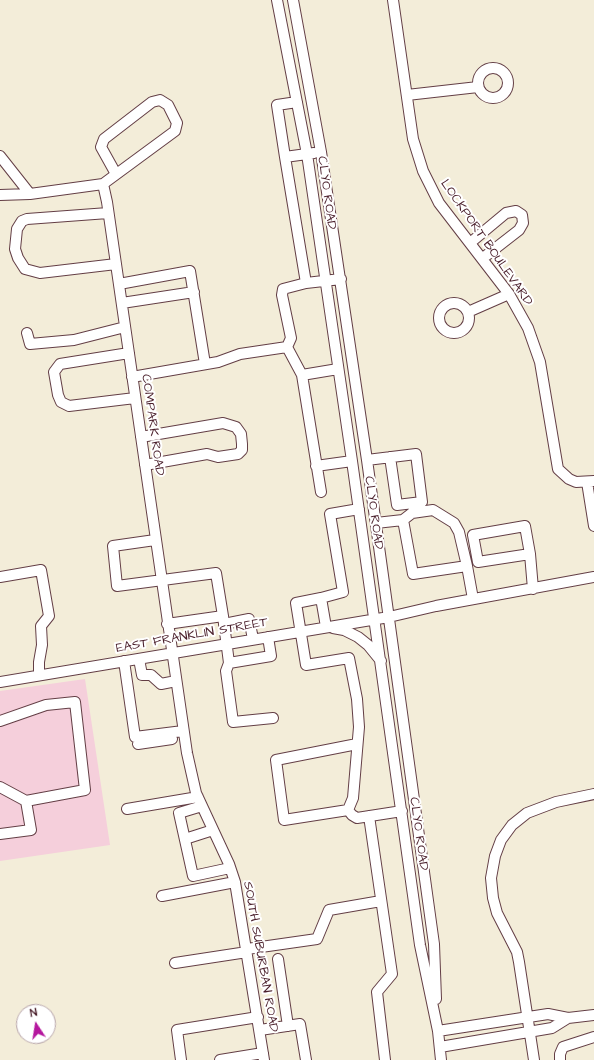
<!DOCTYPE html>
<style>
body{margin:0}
#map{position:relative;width:594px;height:1060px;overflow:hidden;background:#f3edd9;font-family:"Architects Daughter",sans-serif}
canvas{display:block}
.north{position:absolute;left:16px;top:1004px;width:40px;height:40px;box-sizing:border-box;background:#fff;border:1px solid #b7a5aa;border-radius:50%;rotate:348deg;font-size:11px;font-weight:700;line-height:16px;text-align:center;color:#4a1f2b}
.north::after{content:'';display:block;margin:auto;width:14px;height:18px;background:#b5179e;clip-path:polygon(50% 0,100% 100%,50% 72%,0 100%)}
</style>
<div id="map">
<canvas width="594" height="1060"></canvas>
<div class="north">N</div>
</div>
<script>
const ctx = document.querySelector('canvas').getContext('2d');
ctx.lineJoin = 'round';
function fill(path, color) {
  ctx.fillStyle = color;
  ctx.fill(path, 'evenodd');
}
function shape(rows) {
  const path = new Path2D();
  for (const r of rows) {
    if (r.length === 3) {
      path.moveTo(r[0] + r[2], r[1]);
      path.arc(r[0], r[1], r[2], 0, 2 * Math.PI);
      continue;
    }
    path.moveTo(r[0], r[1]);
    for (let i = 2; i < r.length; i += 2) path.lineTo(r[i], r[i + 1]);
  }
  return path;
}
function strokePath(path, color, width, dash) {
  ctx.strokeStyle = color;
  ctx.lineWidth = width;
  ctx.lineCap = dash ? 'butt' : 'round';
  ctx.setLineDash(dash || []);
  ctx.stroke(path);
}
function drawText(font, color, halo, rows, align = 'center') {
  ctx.font = font + ' "Architects Daughter",sans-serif';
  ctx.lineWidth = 4;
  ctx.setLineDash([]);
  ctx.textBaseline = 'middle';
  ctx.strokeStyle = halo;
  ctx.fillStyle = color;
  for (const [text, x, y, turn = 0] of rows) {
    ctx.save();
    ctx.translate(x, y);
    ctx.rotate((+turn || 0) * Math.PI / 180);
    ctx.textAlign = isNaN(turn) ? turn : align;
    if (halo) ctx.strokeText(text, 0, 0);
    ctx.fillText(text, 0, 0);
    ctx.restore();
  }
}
const built = shape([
 [85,679,110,845,0,861,0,691]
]);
const minor = shape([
 [277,0,307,154,352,461,420,945,438,1031,441,1060],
 [293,0,321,152,367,460,434,944,436,999],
 [393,0,413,139,423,171,439,203,509,294,528,328,540,362,558,469,569,479,576,482,594,481],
 [493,83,15],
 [407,95,478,87],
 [297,102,277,105,285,157,314,153],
 [0,156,30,194],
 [285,157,306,283],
 [103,184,175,131,177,123,168,105,160,100,152,102,104,139,101,147,116,174],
 [0,195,30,194,103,184,107,202,187,753,196,793,229,864,235,882,264,1060],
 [108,213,27,219,22,221,17,229,15,249,18,258,25,269,40,273,116,264],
 [470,243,506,213,516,211,522,215,523,223,519,230,483,258],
 [119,284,190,271,205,364],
 [122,303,194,292],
 [454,318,15],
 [468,312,509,294],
 [27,333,30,344,74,340,125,327],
 [287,347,291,338,282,295,283,289,306,283,341,279],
 [129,353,60,364,54,372,58,395,61,402,69,406,135,398],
 [302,375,321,492],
 [132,377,218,362,240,354,287,347,302,375,338,369],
 [141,437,223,423,236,427,241,434,242,444,242,450,238,454,218,457,207,454,145,465],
 [367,460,416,454,422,502,397,505,390,457],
 [316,466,352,461],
 [587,482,594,526],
 [403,520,412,513,433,510,454,523,459,532,467,566],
 [376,523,403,520,413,574,467,566,473,599],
 [155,540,113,546,117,586,216,573,223,616],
 [530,554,478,562,473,535,525,526,530,554,533,589],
 [0,577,41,570,49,616,41,626,42,645,39,662,39,675],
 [321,598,343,592,330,514,359,509],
 [167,624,223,616,229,663,226,671,233,722,273,718],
 [224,624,249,619,253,639],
 [326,627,321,598,296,603,306,665,349,658,357,699,359,727,353,798,348,810,352,815,357,818,402,811],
 [333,628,344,630,358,637,368,645,381,661],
 [139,659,142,675,151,675,161,684,176,681],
 [124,661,135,737,183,731],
 [229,663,271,656,268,637],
 [0,682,389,617,436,606,594,577],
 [0,721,46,705,75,702,85,790,26,801,0,787],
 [138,744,172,739],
 [202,806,179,813,193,876,230,868],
 [127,809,198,797],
 [348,810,284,820,276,760,357,744],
 [369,816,392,974,377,992,385,1060],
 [0,834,31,830,26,801],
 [185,839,213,830],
 [162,896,235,882],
 [247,949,317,939,329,910,381,901],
 [278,959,288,1026],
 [175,963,247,952],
 [260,1030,300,1024,306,1060],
 [438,1031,548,1014,568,1018,594,1015],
 [440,1047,552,1028,568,1018],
 [181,1060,177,1030,258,1017],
 [220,1060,263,1053],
 [534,1060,519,962,517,952,497,913,493,898,491,878,495,856,501,840,512,825,527,813,556,802,594,794],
 [560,1060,560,1054,563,1047,594,1037]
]);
const streetNames = [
 ["CLYO ROAD",326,193,82],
 ["LOCKPORT BOULEVARD",486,243,55],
 ["COMPARK ROAD",152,425,82],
 ["CLYO ROAD",373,513,82],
 ["EAST FRANKLIN STREET",192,636,-10],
 ["CLYO ROAD",418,834,82],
 ["SOUTH SUBURBAN ROAD",260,957,80]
];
fill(built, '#f5cfdb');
strokePath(minor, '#633e45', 12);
strokePath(minor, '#fff', 10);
drawText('13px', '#4a1f2b', '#fff', streetNames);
</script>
